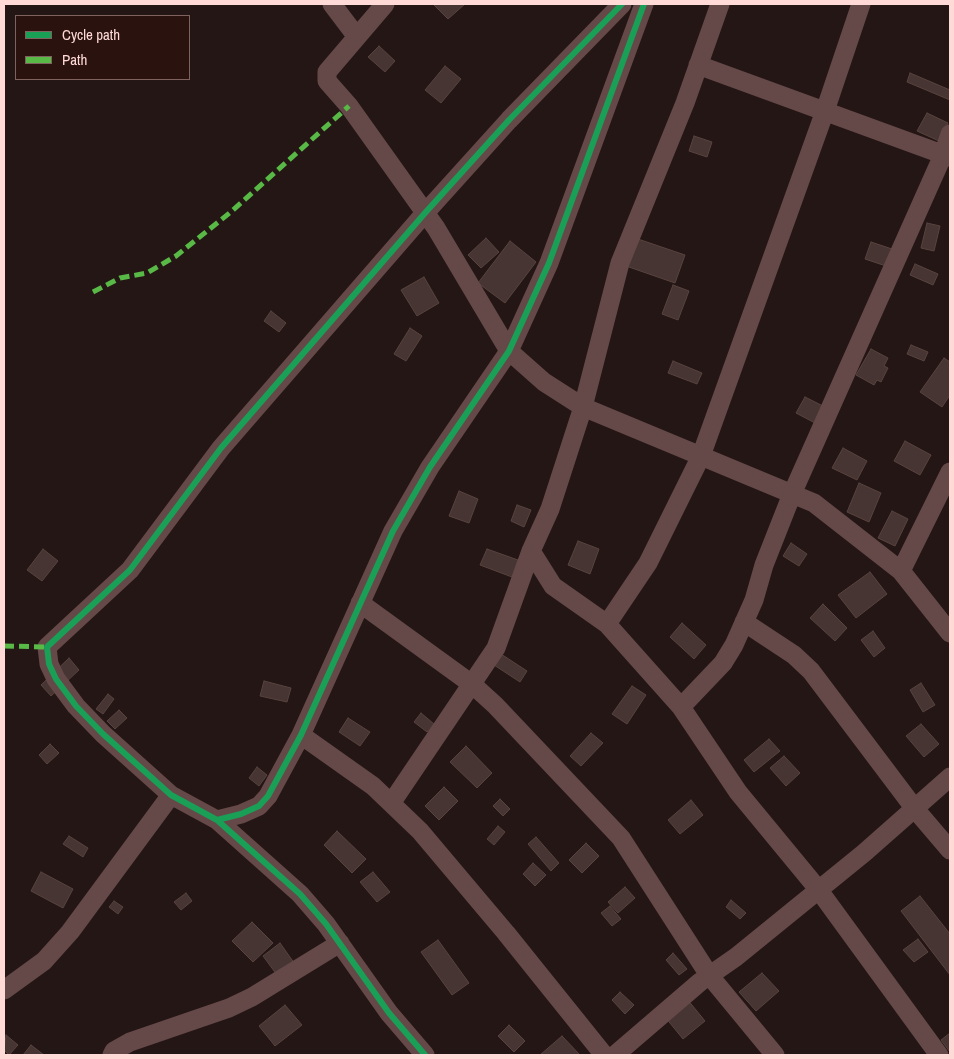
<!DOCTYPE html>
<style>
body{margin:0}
#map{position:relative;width:954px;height:1059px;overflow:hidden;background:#241614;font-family:"Archivo Narrow",sans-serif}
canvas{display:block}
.frame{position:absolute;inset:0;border:5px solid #ffdad7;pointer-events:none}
.legend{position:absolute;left:15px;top:15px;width:175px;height:65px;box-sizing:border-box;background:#2a120e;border:1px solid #7f625e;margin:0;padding:6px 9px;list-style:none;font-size:15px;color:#ffdad7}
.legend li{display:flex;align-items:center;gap:10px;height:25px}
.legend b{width:25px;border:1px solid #7f625e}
</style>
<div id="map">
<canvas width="954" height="1059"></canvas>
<div class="frame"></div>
<ul class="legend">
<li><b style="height:6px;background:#1a9f57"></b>Cycle path</li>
<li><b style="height:6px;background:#58b947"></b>Path</li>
</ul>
</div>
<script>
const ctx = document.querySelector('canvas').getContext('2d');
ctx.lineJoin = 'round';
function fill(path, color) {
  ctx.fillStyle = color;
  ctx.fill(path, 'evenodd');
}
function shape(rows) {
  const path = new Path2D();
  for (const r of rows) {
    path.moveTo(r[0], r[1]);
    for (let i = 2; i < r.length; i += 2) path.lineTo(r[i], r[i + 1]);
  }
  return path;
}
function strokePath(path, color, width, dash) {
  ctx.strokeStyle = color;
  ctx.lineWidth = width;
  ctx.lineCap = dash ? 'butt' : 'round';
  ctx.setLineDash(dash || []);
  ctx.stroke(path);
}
const building = shape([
 [433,4,465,4,448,19,433,4],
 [379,46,395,61,385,72,368,57,379,46],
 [445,66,461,79,441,103,425,90,445,66],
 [910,73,950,90,950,100,907,82,910,73],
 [927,113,948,123,939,141,917,131,927,113],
 [694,136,712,142,707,157,689,151,694,136],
 [927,223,940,226,934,251,921,248,927,223],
 [486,238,499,252,481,268,468,255,486,238],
 [635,238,685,255,675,283,626,266,635,238],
 [510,241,536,262,505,303,478,283,510,241],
 [871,242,892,249,886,266,865,259,871,242],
 [915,264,938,274,933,285,910,275,915,264],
 [424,277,439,303,417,316,401,290,424,277],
 [673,285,689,291,678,320,662,314,673,285],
 [271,311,286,323,279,332,264,321,271,311],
 [410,328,422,336,406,361,394,354,410,328],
 [911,345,928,352,924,361,907,354,911,345],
 [871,349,888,358,884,366,888,368,881,382,877,380,874,385,856,375,871,349],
 [944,358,950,362,950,395,942,407,920,392,944,358],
 [673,361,702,373,697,384,668,373,673,361],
 [805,397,823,406,815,423,796,413,805,397],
 [905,441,931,455,920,475,894,461,905,441],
 [843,448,867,461,857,480,832,468,843,448],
 [859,483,881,493,869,522,847,512,859,483],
 [459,491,478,499,469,523,449,516,459,491],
 [517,505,531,510,524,527,511,521,517,505],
 [892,511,908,519,895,546,878,538,892,511],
 [578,541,599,549,590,574,568,565,578,541],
 [791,543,807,554,799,566,783,556,791,543],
 [43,549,58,561,42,581,27,570,43,549],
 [487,549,518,560,512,577,480,565,487,549],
 [870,572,887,594,856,618,838,595,870,572],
 [823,604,847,628,835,641,810,618,823,604],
 [682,623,706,645,694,659,670,637,682,623],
 [873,631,885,648,874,657,861,640,873,631],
 [501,654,527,671,520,682,494,665,501,654],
 [69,658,79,670,51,696,41,685,69,658],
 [264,681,291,688,287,702,260,696,264,681],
 [921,683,935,705,923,712,910,690,921,683],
 [632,686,646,695,627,724,612,714,632,686],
 [108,694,114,699,103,714,96,709,108,694],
 [119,710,127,718,115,729,107,721,119,710],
 [421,713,434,724,427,732,414,722,421,713],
 [348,718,370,732,360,746,339,732,348,718],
 [921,724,939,744,924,757,906,736,921,724],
 [591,733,603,743,581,766,570,756,591,733],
 [769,739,780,751,754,772,744,760,769,739],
 [50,744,59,753,47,764,39,755,50,744],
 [466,746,492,773,477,788,450,762,466,746],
 [784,756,800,773,786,786,770,768,784,756],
 [257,767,267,775,259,786,249,778,257,767],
 [444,787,458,801,439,820,425,806,444,787],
 [500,799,510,809,503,816,493,806,500,799],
 [691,800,703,815,680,834,668,820,691,800],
 [498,826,505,832,494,845,487,839,498,826],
 [337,831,366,859,352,873,324,845,337,831],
 [69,836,88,848,83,857,63,844,69,836],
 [536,837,559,863,551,871,528,844,536,837],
 [586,843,599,856,582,873,569,860,586,843],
 [533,863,546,875,535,886,523,874,533,863],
 [41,872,73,889,63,908,31,891,41,872],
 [373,872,390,892,377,902,360,882,373,872],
 [625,887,635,898,618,913,608,902,625,887],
 [186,893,192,901,181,910,174,902,186,893],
 [920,896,950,934,950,975,901,911,920,896],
 [731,900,746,913,740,919,726,907,731,900],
 [114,901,123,907,118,914,109,907,114,901],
 [610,906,621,919,612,926,601,913,610,906],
 [252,922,273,943,253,962,232,941,252,922],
 [918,939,928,952,914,962,903,950,918,939],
 [438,940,469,983,452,995,421,952,438,940],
 [280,943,297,967,280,979,263,956,280,943],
 [673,953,687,969,679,975,666,960,673,953],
 [762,973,779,991,756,1011,739,992,762,973],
 [620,992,634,1005,625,1014,612,1000,620,992],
 [687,999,705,1021,683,1039,665,1017,687,999],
 [285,1005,302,1025,275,1046,259,1026,285,1005],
 [509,1025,525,1041,514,1052,498,1036,509,1025],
 [950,1033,950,1052,941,1040,950,1033],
 [6,1035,18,1045,9,1055,4,1050,6,1035],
 [562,1036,580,1055,540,1055,562,1036],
 [31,1045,44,1055,23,1055,31,1045]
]);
const minor = shape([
 [332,4,357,37],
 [385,4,327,72,327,81,349,106,436,228,509,351,544,382,583,407,814,503,901,571,950,633],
 [698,65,950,157],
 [531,551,553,586,607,624,681,707,738,792,818,889,939,1055],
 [901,571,950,472],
 [360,603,473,685,495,705,621,838,709,975,775,1055],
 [744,622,794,655,811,671,915,809,950,850],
 [607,624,648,563,701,456,825,111,861,4],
 [681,707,723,663,734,645,754,600,764,565,792,494,943,155,950,134],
 [301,735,373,786,420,831,506,933,604,1055],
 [392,802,496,648,531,551,550,509,583,407,620,263,685,103,720,4],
 [217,820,171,795,103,734,76,706,56,679,49,664,47,647,130,570,221,448,425,213,509,120,622,4],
 [4,990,44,961,70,932,171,795],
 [112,1055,114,1051,130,1042,229,1008,252,997,340,943],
 [425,1055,389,1013,326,924,300,894,217,820,241,814,259,806,268,796,301,735,393,531,430,467,509,351,549,263,644,4],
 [615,1055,700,982,736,957,864,853,950,777]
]);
const quiet = shape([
 [93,292,120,278,147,273,176,256,232,211,349,106],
 [4,646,47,647]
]);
const cycleway = shape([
 [217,820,171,795,103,734,76,706,56,679,49,664,47,647,130,570,221,448,425,213,509,120,622,4],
 [425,1055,389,1013,326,924,300,894,217,820,241,814,259,806,268,796,301,735,393,531,430,467,509,351,549,263,644,4]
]);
fill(building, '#463532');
strokePath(building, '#58433f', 1);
strokePath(minor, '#654949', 19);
strokePath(quiet, '#58b947', 5, [10, 5]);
strokePath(cycleway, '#1a9f57', 6);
</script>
